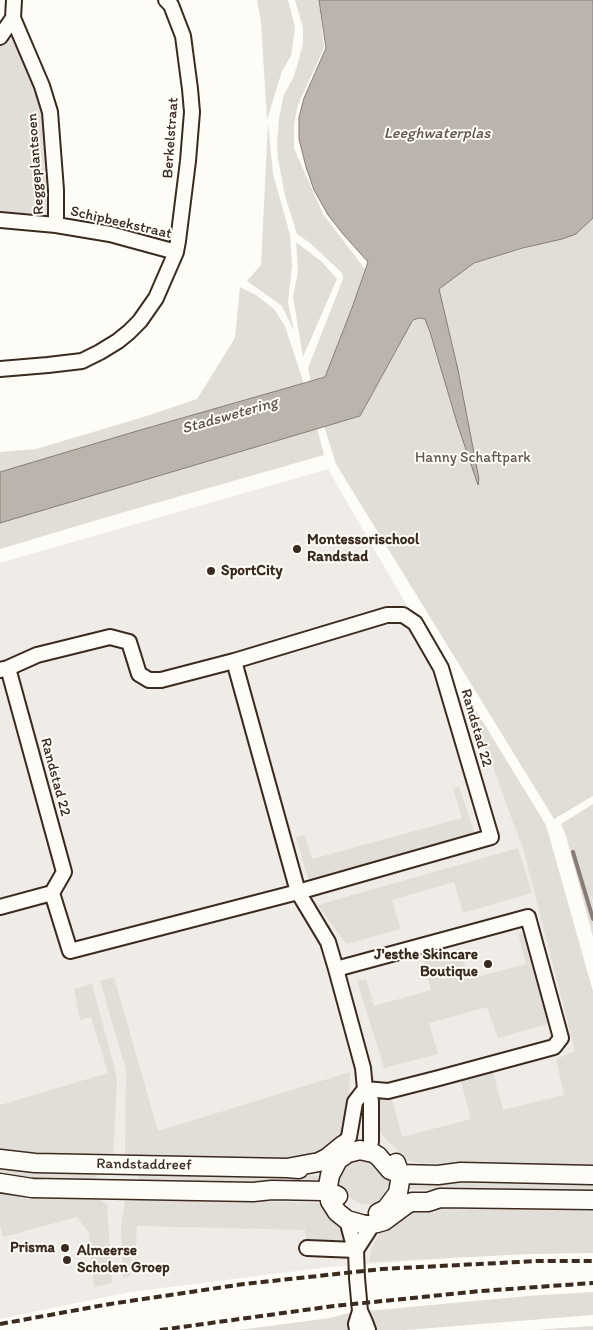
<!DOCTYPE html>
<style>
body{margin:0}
canvas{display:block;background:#fdfcf7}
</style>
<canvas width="593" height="1330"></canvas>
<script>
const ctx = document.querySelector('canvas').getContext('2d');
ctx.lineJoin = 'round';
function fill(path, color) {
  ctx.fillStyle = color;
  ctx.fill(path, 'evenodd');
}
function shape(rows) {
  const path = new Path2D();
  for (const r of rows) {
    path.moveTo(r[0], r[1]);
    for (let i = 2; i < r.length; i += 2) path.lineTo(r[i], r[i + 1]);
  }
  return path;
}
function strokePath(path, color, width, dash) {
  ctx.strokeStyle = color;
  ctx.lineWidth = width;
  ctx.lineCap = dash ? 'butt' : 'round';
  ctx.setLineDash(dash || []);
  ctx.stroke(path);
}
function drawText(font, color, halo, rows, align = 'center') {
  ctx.font = font + ' Itim,sans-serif';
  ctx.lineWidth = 4;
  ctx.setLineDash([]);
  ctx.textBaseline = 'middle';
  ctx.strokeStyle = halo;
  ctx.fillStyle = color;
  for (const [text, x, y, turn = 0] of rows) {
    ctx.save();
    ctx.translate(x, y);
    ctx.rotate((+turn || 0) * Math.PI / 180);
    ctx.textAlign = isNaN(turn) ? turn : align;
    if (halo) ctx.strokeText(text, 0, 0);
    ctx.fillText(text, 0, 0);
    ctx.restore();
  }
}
const built = shape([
 [328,469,547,848,593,1031,593,1248,329,1267,130,1292,0,1319,0,563]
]);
const green = shape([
 [257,0,288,0,295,27,291,56,282,71,267,120,261,22],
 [295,0,319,0,324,48,298,105,294,124,294,148,323,214,365,269,352,308,325,377,311,382,308,368,343,279,342,273,310,243,297,234,285,196,278,159,277,144,279,119,283,97,294,76,303,44,303,28],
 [13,28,31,72,45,114,51,218,0,215,0,43],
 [268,123,273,174,290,235,292,265,288,303,294,331,282,306,247,281,261,265],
 [593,218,593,796,554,819,336,464,324,426,360,416,410,325,438,288,474,263,576,234],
 [296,242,322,262,337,279,303,357,293,297,298,271],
 [240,287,256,295,274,309,285,326,304,384,137,431,0,472,0,452,36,449,150,415,197,399,235,338],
 [317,428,324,455,114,515,0,549,0,523],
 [469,699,546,825,590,981,593,991,593,1169,422,1163,409,1161,399,1155,396,1148,389,1143,378,1130,375,1098,391,1095,402,1137,471,1119,460,1078,492,1068,503,1110,564,1095,556,1059,575,1051,523,848,511,817],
 [459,786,475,835,309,882,296,837,304,835,312,859,462,818,453,788],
 [593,804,593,901,590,893,593,904,593,937,566,836,561,824],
 [518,848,532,893,463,913,454,882,392,900,401,929,346,944,318,905],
 [524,932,548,1024,498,1038,487,1007,429,1023,438,1054,384,1068,357,981,366,979,374,1006,431,990,423,959,460,949,469,979,526,964,518,933],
 [114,977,158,1131,350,1072,349,1105,345,1133,339,1142,312,1159,125,1158,126,1070,100,981],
 [92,984,114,1066,117,1080,113,1158,45,1156,0,1149,0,1105,108,1073,91,1017,80,1020,74,989],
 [357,1160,364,1160,370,1162,382,1176,389,1179,389,1185,386,1190,383,1196,375,1203,364,1205,357,1202,352,1199,348,1193,338,1186,339,1176,343,1170,351,1162],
 [0,1164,97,1172,96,1184,22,1180,0,1176],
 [139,1171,325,1176,324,1188,139,1183],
 [405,1178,593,1182,593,1193,404,1189],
 [0,1192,97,1198,107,1204,112,1283,94,1287,89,1233,77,1217,3,1237,0,1226],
 [147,1197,316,1203,323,1205,342,1226,344,1241,306,1241,305,1230,137,1226,136,1247,131,1249,130,1276,123,1278,121,1227,125,1201,138,1200],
 [420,1206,593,1211,593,1253,531,1254,369,1262,372,1247,381,1231,394,1226,409,1212],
 [593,1292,593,1315,406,1330,373,1330,367,1311,528,1296],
 [353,1312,352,1330,239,1330,330,1318],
 [593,1326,593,1330,536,1330,562,1328]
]);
const water = shape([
 [319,0,593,0,593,218,576,234,562,239,523,248,474,263,439,289,458,370,479,479,478,485,458,426,430,332,425,319,419,318,413,320,410,325,360,416,0,523,0,472,137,431,325,377,352,308,368,262,343,234,328,215,314,190,306,167,299,139,299,117,304,98,326,48,319,0]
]);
const stream = shape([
 [573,852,593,919]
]);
const minor = shape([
 [14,0,13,18,42,86,50,112,56,190,56,225],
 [0,37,13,18],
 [0,220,56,225,110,234,176,252],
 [0,369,48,365,82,361,100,352,118,341,129,332,140,321,156,298,176,252,178,241,188,161,192,112,190,89,183,36,171,5,166,0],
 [8,668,64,872,52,893],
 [0,670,8,668,37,655,110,637,129,642,139,674,149,680,161,680,234,661,298,892,328,942,336,969,363,1068,365,1089,371,1101,371,1142],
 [0,907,52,893,70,951,298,892,491,837,441,668,415,623,403,615,387,615,234,661],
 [336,969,528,917,561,1038,554,1047,439,1078,388,1091,365,1089],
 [343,1145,349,1137,355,1102,365,1089],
 [347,1220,352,1239,356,1250,357,1278,360,1311],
 [307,1248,356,1250],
 [356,1250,369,1230,370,1225],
 [357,1330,356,1324,360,1311,365,1322,368,1330]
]);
const major = shape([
 [0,1159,35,1163,287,1168,299,1169],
 [287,1168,319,1162,327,1158,343,1145],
 [593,1175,461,1172,438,1175,400,1174,390,1170,378,1156,373,1153,360,1150,348,1153,338,1160,330,1175,328,1186,330,1201,337,1212,347,1220,365,1225,377,1223,384,1221,407,1204,412,1202,428,1202,440,1198,593,1200],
 [0,1183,32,1188,253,1192,272,1190,323,1191,334,1194,338,1196],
 [378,1213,386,1209,398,1193,400,1181,400,1174,396,1163]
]);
const rail = shape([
 [0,1324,110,1304,244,1284,382,1269,537,1261,593,1261],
 [160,1330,334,1306,481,1291,593,1283]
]);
const markers = [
 [297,549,5,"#3b2a1e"],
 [211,571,5,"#3b2a1e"],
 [488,964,5,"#3b2a1e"],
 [65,1248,5,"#3b2a1e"],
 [67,1260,5,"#3b2a1e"]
];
const streetNames = [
 ["Berkelstraat",171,138,-86],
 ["Reggeplantsoen",36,164,-94],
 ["Schipbeekstraat",121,223,13],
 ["Randstad 22",476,728,74],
 ["Randstad 22",55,777,75],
 ["Randstaddreef",144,1165,1]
];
const parkNames = [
 ["Hanny Schaftpark",473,458]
];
const poiNames = [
 ["Montessorischool",307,540],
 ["Randstad",307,557],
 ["SportCity",221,571],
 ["J'esthe Skincare",478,955,"right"],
 ["Boutique",478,972,"right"],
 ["Prisma",55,1248,"right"],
 ["Almeerse",77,1251],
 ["Scholen Groep",77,1268]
];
const waterNames = [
 ["Leeghwaterplas",437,134],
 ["Stadswetering",230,416,-16]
];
fill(built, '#efece7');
fill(green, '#e1ded7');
fill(water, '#bbb4ad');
strokePath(water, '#887d74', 1);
strokePath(stream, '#887d74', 4);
strokePath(minor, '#3b2a1e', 18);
strokePath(major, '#3b2a1e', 21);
strokePath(minor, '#fdfcf7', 14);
strokePath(major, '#fdfcf7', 18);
strokePath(rail, '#3b2a1e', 4, [8, 4]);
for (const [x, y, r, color] of markers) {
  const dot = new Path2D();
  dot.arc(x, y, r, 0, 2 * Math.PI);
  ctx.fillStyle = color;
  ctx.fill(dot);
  strokePath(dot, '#fdfcf7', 2);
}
drawText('15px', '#3b2a1e', '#fdfcf7', streetNames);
drawText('15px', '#64574c', '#fdfcf7', parkNames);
drawText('bold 15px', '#3b2a1e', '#fdfcf7', poiNames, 'left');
drawText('italic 16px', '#615349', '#fdfcf7', waterNames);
</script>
